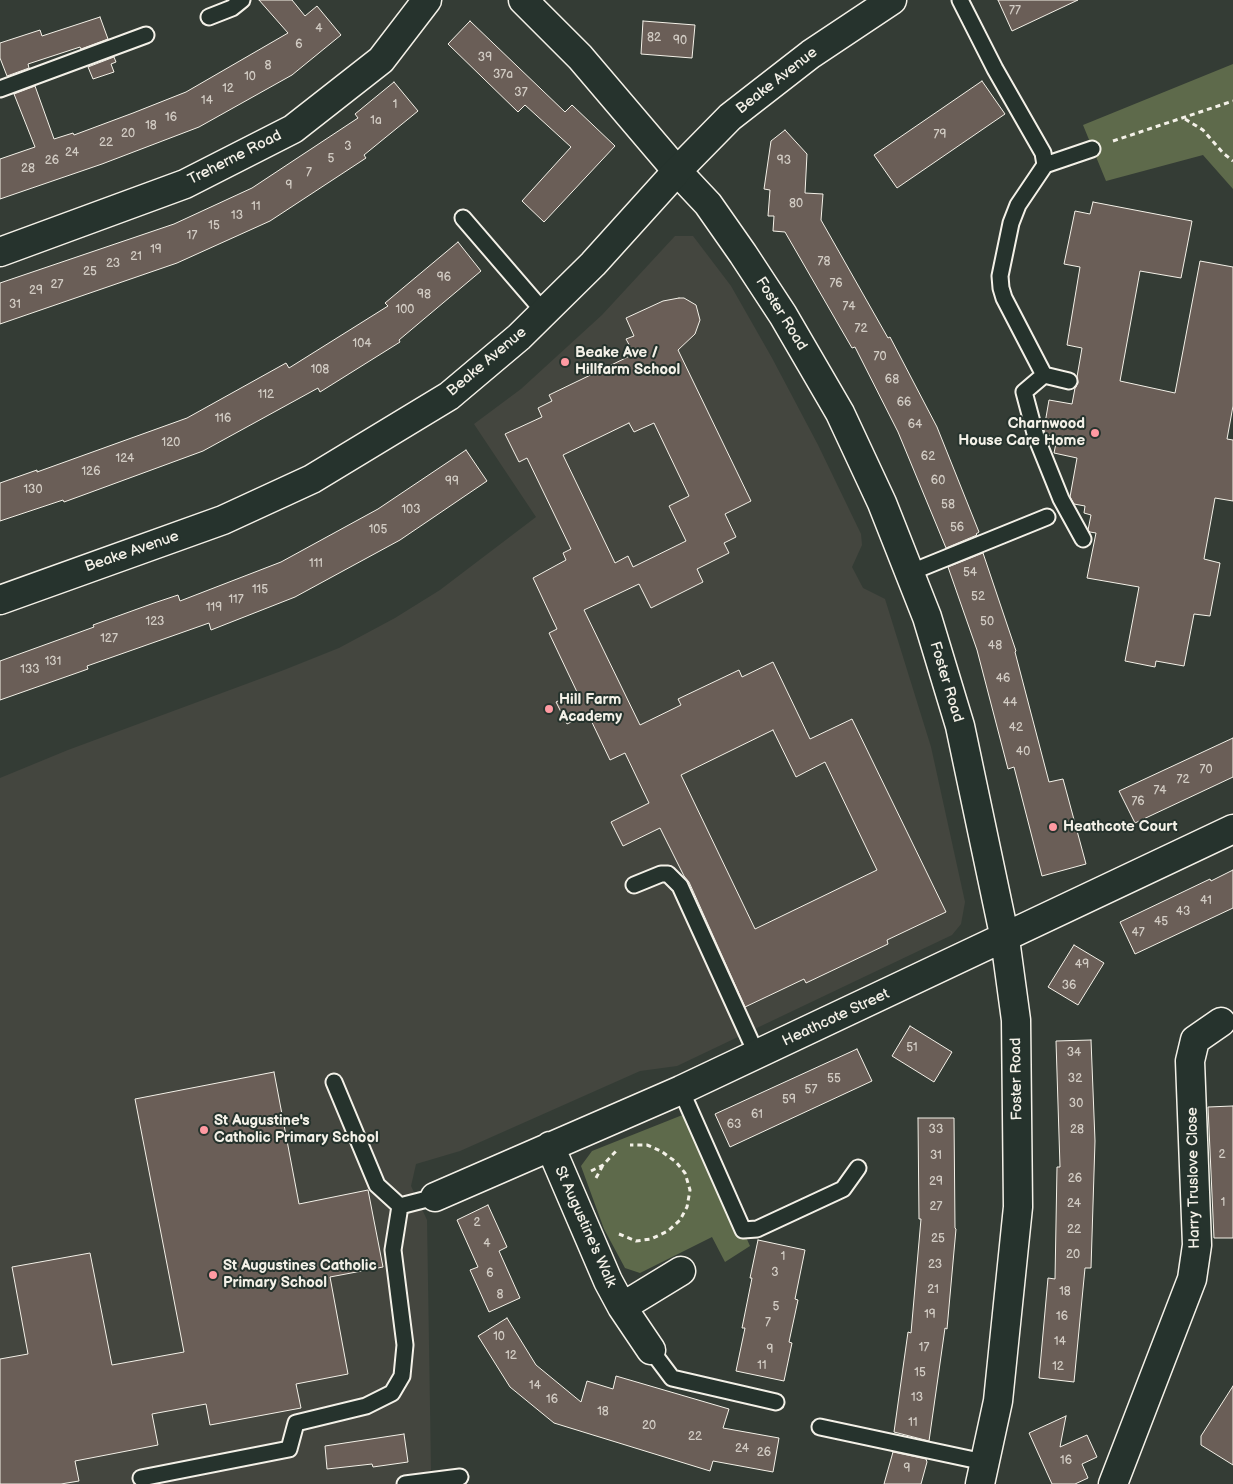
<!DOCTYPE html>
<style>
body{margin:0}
canvas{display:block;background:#343c35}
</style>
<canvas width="1233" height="1484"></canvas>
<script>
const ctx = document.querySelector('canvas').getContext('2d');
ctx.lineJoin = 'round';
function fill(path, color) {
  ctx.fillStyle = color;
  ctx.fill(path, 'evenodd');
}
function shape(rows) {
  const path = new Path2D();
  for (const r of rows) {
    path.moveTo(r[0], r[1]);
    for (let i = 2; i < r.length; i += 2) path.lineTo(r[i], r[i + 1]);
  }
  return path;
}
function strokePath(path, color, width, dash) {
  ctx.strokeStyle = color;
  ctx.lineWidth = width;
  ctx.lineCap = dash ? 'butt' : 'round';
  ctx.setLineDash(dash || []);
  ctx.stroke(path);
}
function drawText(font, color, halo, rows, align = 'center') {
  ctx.font = font + ' "Balsamiq Sans",sans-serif';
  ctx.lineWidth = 4;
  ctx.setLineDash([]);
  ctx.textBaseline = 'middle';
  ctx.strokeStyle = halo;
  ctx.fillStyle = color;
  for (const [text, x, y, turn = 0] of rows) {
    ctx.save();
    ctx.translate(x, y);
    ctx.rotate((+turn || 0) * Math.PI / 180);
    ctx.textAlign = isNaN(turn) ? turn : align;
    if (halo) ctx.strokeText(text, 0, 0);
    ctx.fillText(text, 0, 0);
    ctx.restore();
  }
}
const built = shape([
 [675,236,693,236,731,286,772,358,818,445,861,534,862,545,852,567,863,588,885,599,931,747,965,902,961,924,952,935,677,1066,640,1071,460,1151,416,1164,411,1186,427,1220,431,1470,402,1483,392,1484,0,1484,0,778,68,750,284,670,339,648,395,618,440,590,536,517,474,424,521,389,602,315]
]);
const green = shape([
 [1233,64,1233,189,1203,155,1106,181,1083,125],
 [690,1112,750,1246,725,1262,712,1237,640,1273,625,1268,604,1229,581,1166,592,1151]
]);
const building = shape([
 [259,0,292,0,305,16,317,6,341,35,292,75,199,127,102,164,0,199,0,159,35,147,14,94,35,86,54,139,73,133,74,135,133,113,186,92,288,33,259,0],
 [998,0,1078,0,1012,31,998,0],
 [100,17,108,39,81,49,80,47,28,64,29,68,7,76,0,58,0,43,40,30,42,36,100,17],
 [470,21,565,112,572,105,615,146,544,222,522,201,571,147,525,105,518,112,448,44,470,21],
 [643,21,695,25,692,58,641,54,643,21],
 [114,57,116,62,111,64,114,72,93,79,88,67,114,57],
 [982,81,1005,114,897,188,874,155,982,81],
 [394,82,418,111,364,155,366,158,270,221,177,263,0,324,0,283,174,224,252,188,358,118,355,114,394,82],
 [785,130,807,154,805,193,823,194,821,220,888,338,890,337,937,427,979,532,976,534,977,535,946,548,898,432,855,347,852,348,785,232,773,231,774,216,768,216,770,190,764,189,771,141,785,130],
 [1093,202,1192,221,1181,278,1140,271,1120,381,1175,393,1200,261,1233,267,1233,406,1227,439,1233,440,1233,501,1215,498,1204,559,1220,563,1210,616,1194,614,1184,666,1156,661,1155,667,1125,661,1139,587,1087,578,1096,533,1090,532,1088,530,1091,515,1084,513,1085,506,1074,504,1070,497,1077,458,1054,453,1056,443,1049,443,1050,436,1045,435,1044,429,1049,400,1072,404,1075,388,1078,383,1077,377,1082,348,1067,345,1080,267,1064,264,1075,211,1090,214,1093,202],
 [458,242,481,271,399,340,400,342,320,392,318,388,203,451,86,494,64,502,63,500,0,521,0,483,37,470,37,472,187,418,286,363,289,368,388,306,385,303,458,242],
 [679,298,684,298,696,305,700,320,695,334,678,350,751,501,725,514,736,537,724,543,729,553,697,569,703,582,651,608,639,584,584,610,640,725,681,705,678,699,739,670,742,677,773,662,810,739,852,719,946,912,887,940,888,944,806,983,804,979,745,1007,689,882,684,876,660,828,623,846,611,822,649,803,625,753,610,760,588,714,567,724,556,702,577,692,549,633,557,629,533,578,566,560,563,553,571,549,527,458,519,462,505,434,542,417,538,408,552,401,549,395,634,354,626,339,634,336,626,318,663,301,679,298],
 [629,423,634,432,654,423,689,496,669,506,686,541,633,567,628,556,615,563,563,455,629,423],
 [773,730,796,777,825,762,877,870,755,929,681,775,773,730],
 [466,450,487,481,400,540,295,597,211,630,209,623,87,666,88,669,0,700,0,661,94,627,93,625,154,603,178,595,180,601,281,562,378,509,466,450],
 [983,553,1016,651,1015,652,1049,782,1063,779,1086,864,1042,876,1014,767,1008,769,977,650,948,567,983,553],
 [1233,738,1233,777,1135,823,1119,791,1233,738],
 [1233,870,1233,908,1135,954,1120,922,1210,879,1211,881,1233,870],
 [1074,945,1104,963,1078,1005,1048,987,1074,945],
 [910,1026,952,1052,934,1082,892,1056,910,1026],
 [1091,1040,1095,1141,1091,1268,1085,1268,1074,1382,1039,1378,1048,1278,1055,1279,1057,1167,1060,1167,1056,1041,1091,1040],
 [857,1049,872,1081,730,1147,715,1114,857,1049],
 [274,1072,299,1204,368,1190,383,1267,330,1277,348,1374,296,1384,301,1408,210,1425,206,1404,152,1414,158,1445,75,1461,79,1481,61,1484,0,1484,0,1359,28,1354,12,1267,90,1253,112,1365,184,1352,135,1099,274,1072],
 [1233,1106,1233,1238,1214,1238,1208,1107,1233,1106],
 [918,1118,954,1118,955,1228,956,1229,947,1329,945,1328,929,1441,894,1432,908,1332,911,1333,921,1219,919,1219,918,1118],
 [488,1205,507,1247,499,1251,520,1298,489,1312,470,1270,478,1267,457,1220,488,1205],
 [758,1240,805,1250,795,1299,798,1300,789,1342,792,1343,784,1381,736,1371,745,1328,742,1328,752,1278,750,1278,758,1240],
 [507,1318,536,1365,581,1402,587,1381,613,1389,616,1376,729,1409,723,1428,779,1438,773,1472,713,1461,710,1471,554,1423,510,1387,478,1336,507,1318],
 [1233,1386,1233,1465,1201,1445,1201,1436,1233,1386],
 [1066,1416,1060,1447,1087,1435,1097,1457,1082,1464,1088,1478,1075,1484,1052,1484,1029,1433,1066,1416],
 [404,1434,408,1462,373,1467,372,1464,327,1469,325,1446,404,1434],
 [893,1452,926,1459,927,1462,921,1484,884,1484,893,1452]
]);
const path = shape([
 [1185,119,1203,130,1223,153,1233,161],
 [1113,141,1233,101],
 [591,1171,603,1165,617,1150],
 [596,1178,603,1165],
 [619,1234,636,1241,651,1239,668,1231,680,1220,687,1207,690,1190,685,1173,676,1162,661,1151,647,1145,630,1145]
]);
const service = shape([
 [960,0,995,69,1043,153,1045,165,1018,205,1011,223,1000,276,1001,288,1004,298,1044,375,1024,392,1036,437,1061,499,1083,539],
 [209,17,232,8,242,0],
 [0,89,146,35],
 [1045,165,1092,149],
 [463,218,544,312],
 [1044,375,1069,381],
 [909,573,1047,517],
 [634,885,661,874,668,874,680,886,757,1055],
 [334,1082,377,1185,400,1206,435,1197],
 [681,1090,743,1230,757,1229,843,1189,858,1168],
 [651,1350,672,1378,776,1402],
 [820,1427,984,1462],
 [141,1478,289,1449,296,1423,366,1406,392,1393,402,1376,405,1345,393,1250,400,1206],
 [405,1484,460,1477]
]);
const minor = shape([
 [523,0,580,57,677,171,708,204,743,254,783,315,840,413,882,503,927,617,960,726,1005,939,1016,1020,1018,1207,998,1401,980,1484],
 [0,252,185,184,293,129,381,60,427,0],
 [550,1146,608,1281,622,1307,651,1350],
 [435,1197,681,1090,1233,829],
 [622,1307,681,1271],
 [1113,1484,1192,1279,1197,1245,1190,1061,1195,1040,1221,1022]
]);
const tertiary = shape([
 [0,600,223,520,312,479,449,396,519,337,593,264,677,171,730,117,811,54,892,0]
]);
const markers = [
 [565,362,5,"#ff9aa2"],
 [1095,433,5,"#ff9aa2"],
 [549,709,5,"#ff9aa2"],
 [1053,827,5,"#ff9aa2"],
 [204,1130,5,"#ff9aa2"],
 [213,1275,5,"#ff9aa2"]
];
const numberNames = [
 ["77",1015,11],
 ["4",319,29],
 ["82",654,38],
 ["90",680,41],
 ["6",299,45],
 ["39",485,58],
 ["8",268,66],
 ["37a",503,75],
 ["10",250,77],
 ["12",228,89],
 ["37",521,93],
 ["14",207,101],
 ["1",395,105],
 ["16",171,118],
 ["1a",376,121],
 ["18",151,126],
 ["20",128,134],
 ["79",940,135],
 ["22",106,143],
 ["3",348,147],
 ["24",72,153],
 ["5",331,159],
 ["26",52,161],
 ["93",784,161],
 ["28",28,169],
 ["7",309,173],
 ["9",289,186],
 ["80",796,204],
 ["11",256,207],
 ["13",237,216],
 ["15",214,226],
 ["17",192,236],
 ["19",156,250],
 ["21",136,257],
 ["78",824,262],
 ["23",113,264],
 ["25",90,272],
 ["96",444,278],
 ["76",836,284],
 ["27",57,285],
 ["29",36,291],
 ["98",424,295],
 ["31",15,305],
 ["74",849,307],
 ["100",405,310],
 ["72",861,329],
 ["104",362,344],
 ["70",880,357],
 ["108",320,370],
 ["68",892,380],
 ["112",266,395],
 ["66",904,403],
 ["116",223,419],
 ["64",915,425],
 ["120",171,443],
 ["62",928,457],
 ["124",125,459],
 ["126",91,472],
 ["60",938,481],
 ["99",452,482],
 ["130",33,490],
 ["58",948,505],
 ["103",411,510],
 ["56",957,528],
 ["105",378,530],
 ["111",316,564],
 ["54",970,573],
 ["115",260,590],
 ["52",978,597],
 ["117",236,600],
 ["119",214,608],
 ["123",155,622],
 ["50",987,622],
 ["127",109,639],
 ["48",995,646],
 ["131",53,662],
 ["133",30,670],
 ["46",1003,679],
 ["44",1010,703],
 ["42",1016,728],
 ["40",1023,752],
 ["70",1206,770],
 ["72",1183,780],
 ["74",1160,791],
 ["76",1138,802],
 ["41",1206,901],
 ["43",1183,912],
 ["45",1161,922],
 ["47",1138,933],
 ["49",1082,965],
 ["36",1069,986],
 ["51",912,1048],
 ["34",1074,1053],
 ["55",834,1079],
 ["32",1075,1079],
 ["57",811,1090],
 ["59",789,1100],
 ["30",1076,1104],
 ["61",757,1115],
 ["63",734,1125],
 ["33",936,1130],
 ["28",1077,1130],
 ["2",1222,1155],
 ["31",936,1156],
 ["26",1075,1179],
 ["29",936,1182],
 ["1",1223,1203],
 ["24",1074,1204],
 ["27",936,1207],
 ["2",477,1223],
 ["22",1074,1230],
 ["25",938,1239],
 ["4",487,1244],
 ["20",1073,1255],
 ["1",783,1257],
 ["23",935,1265],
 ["3",775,1273],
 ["6",490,1274],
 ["21",933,1290],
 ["18",1065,1292],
 ["8",500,1295],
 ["5",776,1307],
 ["19",930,1315],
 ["16",1062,1317],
 ["7",768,1323],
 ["10",499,1337],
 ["14",1060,1342],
 ["17",924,1348],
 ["9",770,1350],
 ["12",511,1356],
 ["11",762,1366],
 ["12",1058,1367],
 ["15",920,1373],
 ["14",535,1386],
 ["13",917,1398],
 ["16",552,1400],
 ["18",603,1412],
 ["11",913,1423],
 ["20",649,1426],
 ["22",695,1437],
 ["24",742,1449],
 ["26",764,1453],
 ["16",1066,1461],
 ["9",907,1469]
];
const streetNames = [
 ["Beake Avenue",777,81,-38],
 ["Treherne Road",235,158,-27],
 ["Foster Road",781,314,58],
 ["Beake Avenue",487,362,-40],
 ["Beake Avenue",132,552,-19],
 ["Foster Road",946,682,73],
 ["Heathcote Street",836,1018,-25],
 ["Foster Road",1017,1079,-91],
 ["Harry Truslove Close",1194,1178,-91],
 ["St Augustine's Walk",585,1227,66]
];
const poiNames = [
 ["Beake Ave /",575,353],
 ["Hillfarm School",575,370],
 ["Charnwood",1085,424,"right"],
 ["House Care Home",1085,441,"right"],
 ["Hill Farm",559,700],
 ["Academy",559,717],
 ["Heathcote Court",1063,827],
 ["St Augustine's",214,1121],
 ["Catholic Primary School",214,1138],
 ["St Augustines Catholic",223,1266],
 ["Primary School",223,1283]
];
fill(built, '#44463f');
fill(green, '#5e6a4b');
fill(building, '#6a5e57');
strokePath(building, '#f4f1e8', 1);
strokePath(service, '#f4f1e8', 19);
strokePath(minor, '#f4f1e8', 31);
strokePath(tertiary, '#f4f1e8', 31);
strokePath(path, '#f4f1e8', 3, [5, 4]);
strokePath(service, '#26332d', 15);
strokePath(minor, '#26332d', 28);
strokePath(tertiary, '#26332d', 28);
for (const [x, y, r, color] of markers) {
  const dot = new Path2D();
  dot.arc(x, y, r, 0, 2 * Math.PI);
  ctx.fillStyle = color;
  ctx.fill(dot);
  strokePath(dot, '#26332d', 2);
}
drawText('12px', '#d2ccc4', null, numberNames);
drawText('15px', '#f4f1e8', '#26332d', streetNames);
drawText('bold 15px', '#f4f1e8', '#26332d', poiNames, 'left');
</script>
